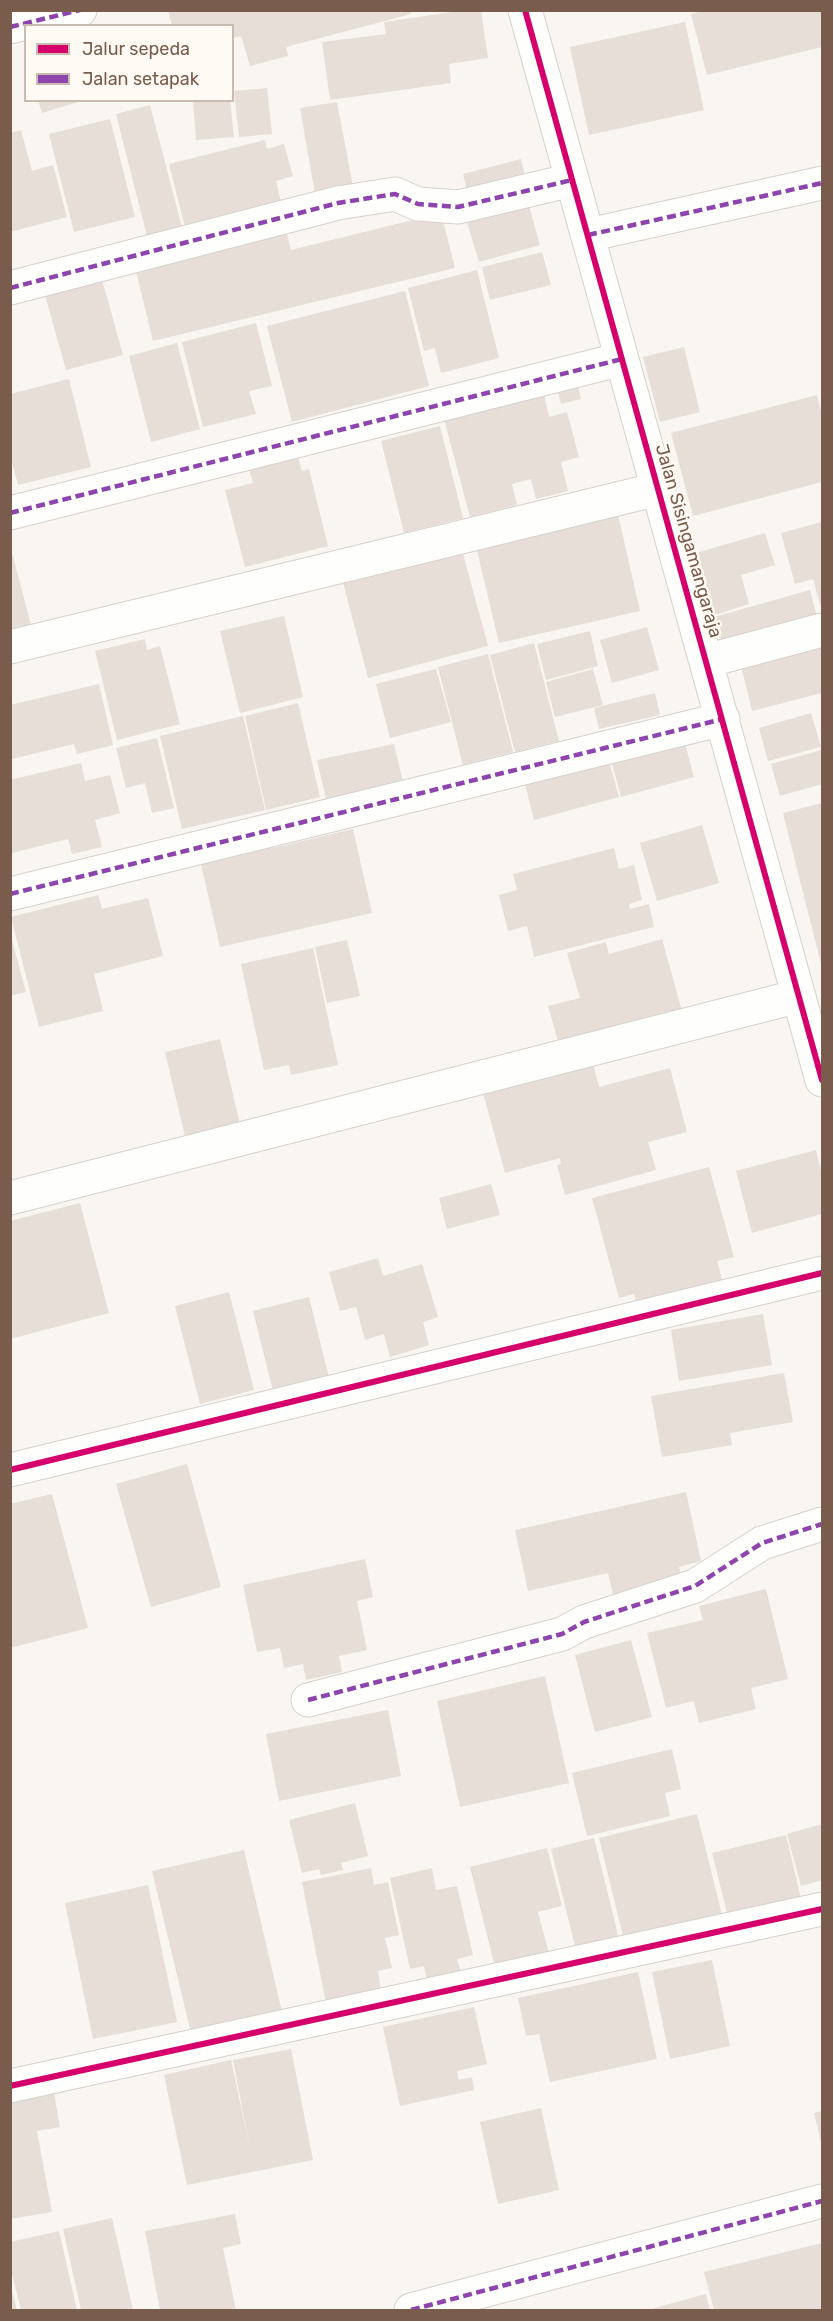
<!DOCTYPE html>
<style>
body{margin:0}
#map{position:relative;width:833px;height:2321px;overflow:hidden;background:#f9f5f0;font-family:Rubik,sans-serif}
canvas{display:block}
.frame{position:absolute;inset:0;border:12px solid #7a5c4d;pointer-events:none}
.legend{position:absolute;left:24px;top:24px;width:210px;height:78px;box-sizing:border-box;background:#fffaf3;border:2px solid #cabbb1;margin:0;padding:8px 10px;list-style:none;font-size:18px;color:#7a5c4d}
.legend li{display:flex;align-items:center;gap:12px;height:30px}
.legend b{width:30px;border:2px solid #cabbb1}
</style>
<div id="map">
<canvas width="833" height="2321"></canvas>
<div class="frame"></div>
<ul class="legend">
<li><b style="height:8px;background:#d6006c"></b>Jalur sepeda</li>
<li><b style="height:8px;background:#8e44ad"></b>Jalan setapak</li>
</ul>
</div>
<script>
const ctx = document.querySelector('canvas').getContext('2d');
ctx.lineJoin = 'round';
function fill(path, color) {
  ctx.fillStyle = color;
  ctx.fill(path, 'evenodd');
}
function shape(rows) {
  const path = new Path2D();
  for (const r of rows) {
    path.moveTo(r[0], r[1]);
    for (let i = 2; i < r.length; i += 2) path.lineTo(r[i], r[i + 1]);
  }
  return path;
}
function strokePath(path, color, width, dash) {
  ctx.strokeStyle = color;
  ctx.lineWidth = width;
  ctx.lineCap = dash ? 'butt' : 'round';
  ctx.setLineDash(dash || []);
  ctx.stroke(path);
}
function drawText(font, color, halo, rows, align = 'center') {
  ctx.font = font + ' Rubik,sans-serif';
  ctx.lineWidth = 5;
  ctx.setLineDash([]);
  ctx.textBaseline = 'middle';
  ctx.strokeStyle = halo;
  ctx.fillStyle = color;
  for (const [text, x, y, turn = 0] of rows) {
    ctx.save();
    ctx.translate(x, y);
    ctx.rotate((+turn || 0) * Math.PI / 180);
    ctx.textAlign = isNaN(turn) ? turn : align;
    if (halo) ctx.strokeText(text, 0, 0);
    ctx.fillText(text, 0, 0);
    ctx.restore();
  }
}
const building = shape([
 [168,10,410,10,411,14,286,47,288,56,250,66,241,36,232,38,232,26,172,26],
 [465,10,481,10,488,58,449,64,451,83,330,100,322,42,386,34,384,22],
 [706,10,822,10,822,47,707,75,691,14],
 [685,22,704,110,589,135,570,47],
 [267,88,272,134,239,137,234,91],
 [38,100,81,100,81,101,42,113],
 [193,100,230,100,234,137,196,140],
 [337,102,354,192,316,199,300,108],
 [150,105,182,227,147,236,116,114],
 [110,119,135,217,74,232,49,134],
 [21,130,32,171,53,165,67,217,10,232,10,133],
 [265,140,267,149,284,144,293,176,276,181,281,202,185,227,169,164],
 [521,159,527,184,469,199,463,174],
 [528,202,540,245,479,262,466,219],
 [441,213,455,268,153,341,133,259,284,222,291,250],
 [542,252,551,285,490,300,482,267],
 [477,270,499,358,441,373,435,348,424,351,408,288],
 [100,272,123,355,66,370,43,288],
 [405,291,429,386,292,422,267,326],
 [256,323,272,386,249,391,256,414,203,427,182,342],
 [177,343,200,429,151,442,129,356],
 [684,347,700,412,660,422,643,357],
 [69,379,91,467,18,485,10,455,10,394],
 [577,381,581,399,561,404,556,386],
 [543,389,549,417,567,412,579,457,561,462,568,491,536,499,531,479,512,484,517,505,470,517,443,415],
 [817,395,822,416,822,482,693,516,671,433],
 [440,426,463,518,404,533,381,441],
 [296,451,302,471,309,469,328,546,245,567,225,490,253,483,247,463],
 [616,506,640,611,499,643,474,538],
 [822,522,822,611,813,579,795,584,781,533],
 [765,533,775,565,741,575,749,604,715,615,696,553],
 [10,545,31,625,10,629],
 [462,550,488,646,368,678,343,582],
 [810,590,818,621,724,648,714,617],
 [284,616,303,697,240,713,220,631],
 [647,627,659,670,612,683,600,640],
 [590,631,598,666,546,680,537,644],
 [145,639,147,650,160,646,180,724,117,740,95,651],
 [534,643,559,741,515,752,490,655],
 [822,643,822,693,752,711,741,665],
 [488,654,513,752,463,765,438,667],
 [436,669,451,722,390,738,376,684],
 [593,669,603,705,555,717,546,682],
 [99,684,113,745,77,754,74,744,12,759,10,705],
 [655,693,660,715,599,729,594,708],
 [298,703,320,797,266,810,245,716],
 [811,713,821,747,768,761,759,728],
 [243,716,265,810,182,829,160,736],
 [683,736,694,777,621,797,610,756],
 [157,738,174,808,152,813,145,783,126,788,116,748],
 [394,744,403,782,326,799,317,760],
 [822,750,822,784,780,796,771,764],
 [608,758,619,797,534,820,524,780],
 [81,763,85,781,110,775,120,813,95,820,102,847,72,854,68,839,12,853,10,780],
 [822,803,822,968,783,813],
 [702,825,719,883,657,901,640,843],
 [353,829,372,913,220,947,201,864,238,856,235,844,270,836,273,848],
 [614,848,619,869,634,865,642,900,629,904,630,909,649,904,654,927,534,957,527,926,508,931,499,895,517,890,513,874],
 [98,895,102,909,148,898,163,956,94,974,103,1011,39,1027,11,917],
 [662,939,683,1015,560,1048,548,1006,580,998,567,953,606,942,609,954],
 [12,940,26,992,10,996,10,941],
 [347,940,360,996,327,1003,315,947],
 [313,948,338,1065,291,1075,289,1065,264,1070,241,964],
 [220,1039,242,1133,187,1145,165,1052],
 [593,1063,599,1087,670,1068,687,1132,648,1142,656,1170,565,1195,557,1165,561,1164,560,1158,505,1173,483,1093],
 [816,1150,822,1175,822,1214,752,1233,736,1171],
 [709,1167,734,1257,717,1261,723,1283,637,1306,634,1294,619,1298,592,1198],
 [491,1184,500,1215,447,1229,439,1198],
 [80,1203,109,1313,10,1339,10,1221],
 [378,1258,383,1276,422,1264,438,1317,423,1322,429,1345,390,1357,384,1334,365,1340,356,1307,340,1311,329,1272],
 [229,1292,254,1390,200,1404,175,1306],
 [309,1297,332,1390,276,1403,253,1311],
 [763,1314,772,1365,679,1381,671,1330],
 [784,1373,793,1422,730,1433,732,1445,662,1457,651,1396],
 [187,1464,221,1587,151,1607,116,1484],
 [686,1492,701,1561,679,1567,681,1574,659,1579,662,1588,614,1599,608,1573,528,1591,515,1530],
 [52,1494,88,1628,10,1648,10,1504],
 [365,1559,373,1597,357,1601,367,1650,339,1656,342,1672,306,1680,303,1664,284,1668,280,1648,257,1652,243,1585],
 [766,1589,788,1679,751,1688,756,1709,699,1723,694,1701,666,1708,647,1633,703,1620,699,1606],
 [631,1640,652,1717,595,1732,575,1655],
 [545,1676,569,1783,460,1807,437,1701],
 [388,1710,401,1776,279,1801,266,1734],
 [672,1749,681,1789,665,1793,670,1816,587,1836,572,1773],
 [355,1803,368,1856,341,1863,343,1870,321,1875,319,1869,302,1873,289,1820],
 [697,1814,722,1915,624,1940,599,1838],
 [822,1824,822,1880,801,1886,787,1834],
 [786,1835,801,1899,728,1917,712,1853],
 [594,1838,619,1939,576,1950,551,1849],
 [547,1848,562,1906,538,1912,549,1954,495,1967,470,1867],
 [244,1850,282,2012,191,2033,152,1871],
 [371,1868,374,1885,388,1882,399,1935,385,1938,392,1968,378,1971,381,1990,327,2008,302,1882],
 [432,1868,436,1890,457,1886,473,1955,457,1959,461,1972,427,1980,424,1966,410,1969,390,1878],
 [148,1885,177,2022,93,2039,65,1903],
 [712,1960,730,2046,670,2059,652,1972],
 [638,1972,657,2059,550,2082,539,2034,526,2036,518,1998],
 [474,2007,487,2064,457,2071,459,2080,472,2077,474,2090,400,2106,383,2027],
 [291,2049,313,2160,187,2185,164,2075,231,2060,250,2149,233,2060],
 [54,2093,60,2127,37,2131,52,2212,10,2219,10,2101],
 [541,2108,559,2190,498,2204,480,2122],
 [822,2111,822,2146,814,2113],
 [235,2214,241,2244,223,2248,236,2310,160,2310,145,2231],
 [112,2218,133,2310,81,2310,63,2229],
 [59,2231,77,2310,21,2310,10,2266,10,2242],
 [822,2243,822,2310,714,2310,704,2272],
 [10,2288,11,2288,17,2310,10,2310],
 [706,2294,710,2310,647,2310]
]);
const minor = shape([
 [525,10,822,1080],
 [10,27,80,10],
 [588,235,822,183],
 [10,288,338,203,395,194,418,204,458,207,572,180],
 [10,513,622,359],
 [10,647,658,489],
 [706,661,822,630],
 [10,894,723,719],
 [10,1198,799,996],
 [10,1470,822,1273],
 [308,1700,562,1634,584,1622,695,1586,762,1543,822,1524],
 [10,2086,822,1909],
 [411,2310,822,2201]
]);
const quiet = shape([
 [10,27,80,10],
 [588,235,822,183],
 [10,288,338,203,395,194,418,204,458,207,572,180],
 [10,513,622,359],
 [10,894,723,719],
 [308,1700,562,1634,584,1622,695,1586,762,1543,822,1524],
 [411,2310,822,2201]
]);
const cycleway = shape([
 [525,10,822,1080],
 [10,1470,822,1273],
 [10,2086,822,1909]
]);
const streetNames = [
 ["Jalan Sisingamangaraja",688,541,74]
];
fill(building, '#e6ded7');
strokePath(minor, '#d7d1cb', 35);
strokePath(minor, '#fefefd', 33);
strokePath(quiet, '#8e44ad', 4.5, [9, 4.5]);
strokePath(cycleway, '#d6006c', 6);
drawText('18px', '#7a5c4d', '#fffaf3', streetNames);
</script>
